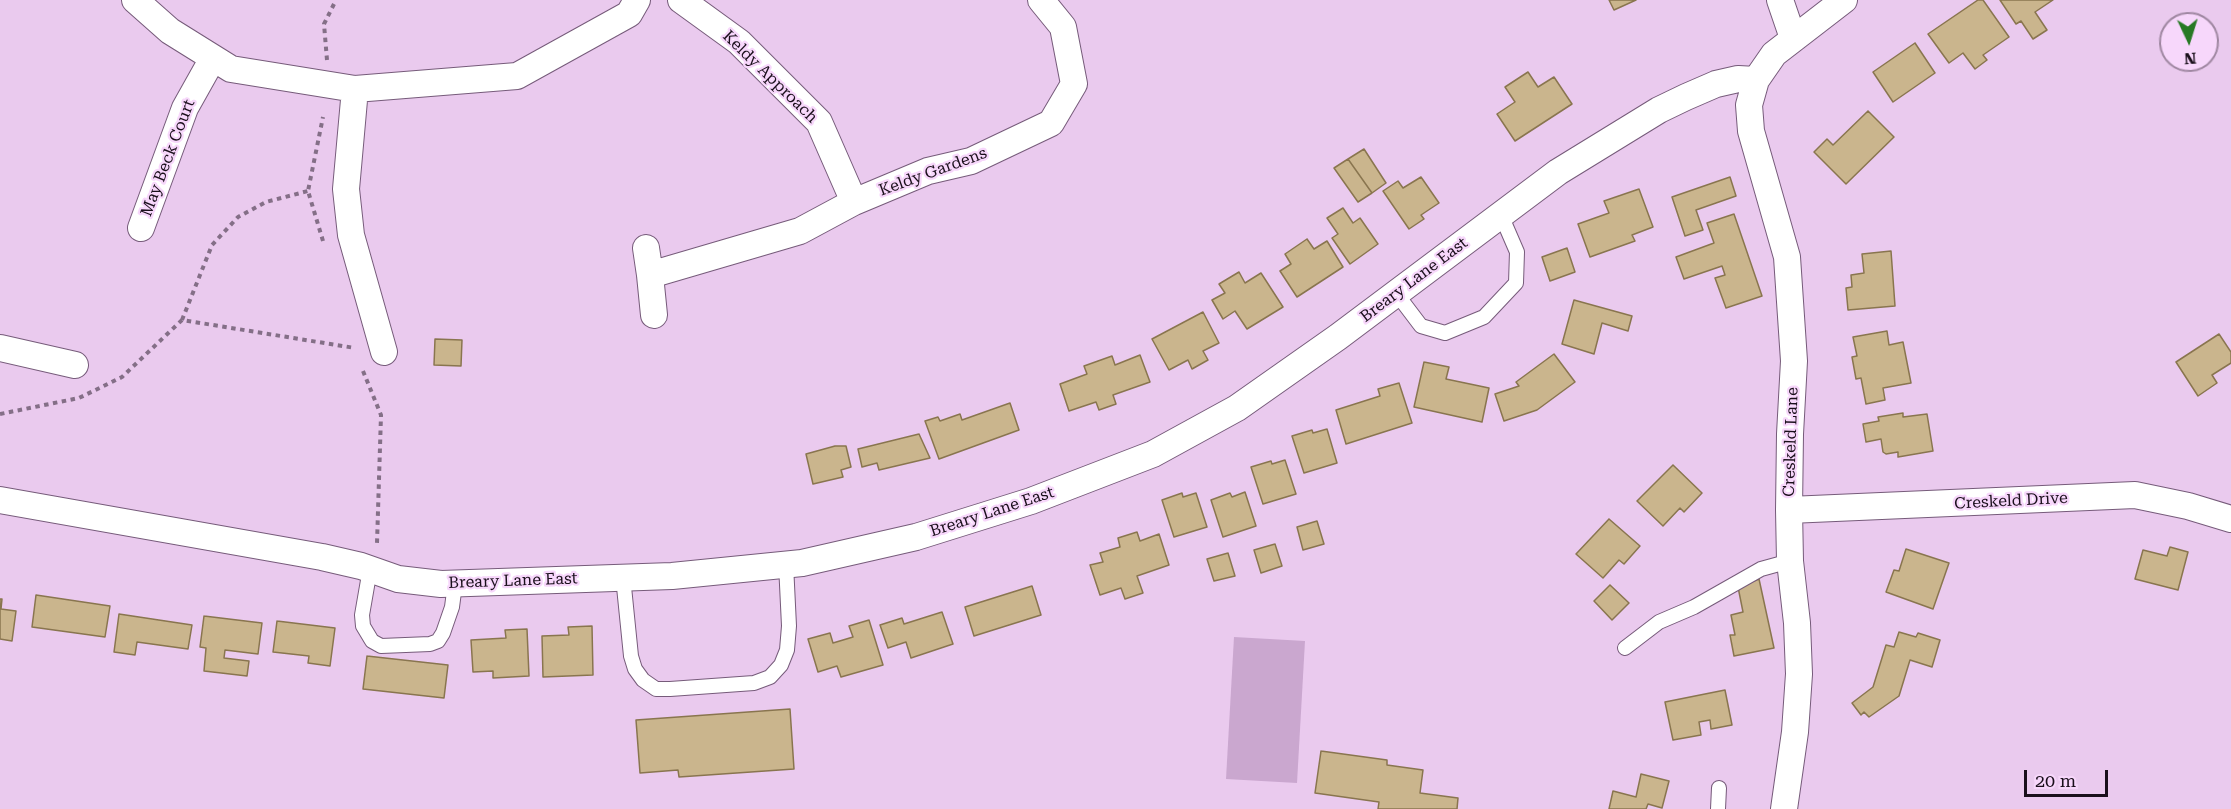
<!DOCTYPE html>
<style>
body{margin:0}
#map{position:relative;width:2231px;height:809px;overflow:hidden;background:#eacaee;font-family:"Roboto Serif",serif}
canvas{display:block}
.north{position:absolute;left:2159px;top:12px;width:60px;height:60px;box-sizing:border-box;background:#f7d7fb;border:2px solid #9f87a1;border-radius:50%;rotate:176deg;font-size:16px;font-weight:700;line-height:24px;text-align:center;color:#1a0f1b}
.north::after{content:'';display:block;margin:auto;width:21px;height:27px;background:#277924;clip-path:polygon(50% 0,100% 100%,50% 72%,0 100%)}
.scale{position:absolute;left:2024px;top:770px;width:84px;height:27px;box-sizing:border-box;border:3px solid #1a0f1b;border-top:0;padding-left:8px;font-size:18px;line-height:21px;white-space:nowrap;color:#1a0f1b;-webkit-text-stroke:4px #f7d7fb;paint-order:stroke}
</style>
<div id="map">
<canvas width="2231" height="809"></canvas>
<div class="north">N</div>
<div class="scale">20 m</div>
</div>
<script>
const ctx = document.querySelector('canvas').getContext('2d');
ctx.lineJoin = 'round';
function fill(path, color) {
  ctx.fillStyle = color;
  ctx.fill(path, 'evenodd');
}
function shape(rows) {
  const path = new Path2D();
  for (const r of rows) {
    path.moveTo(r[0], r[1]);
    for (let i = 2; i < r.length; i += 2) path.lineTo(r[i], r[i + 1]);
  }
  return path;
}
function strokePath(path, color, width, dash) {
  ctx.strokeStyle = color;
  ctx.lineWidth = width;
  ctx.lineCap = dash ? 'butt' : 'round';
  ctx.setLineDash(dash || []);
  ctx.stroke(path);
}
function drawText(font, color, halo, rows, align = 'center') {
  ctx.font = font + ' "Roboto Serif",serif';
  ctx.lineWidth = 4.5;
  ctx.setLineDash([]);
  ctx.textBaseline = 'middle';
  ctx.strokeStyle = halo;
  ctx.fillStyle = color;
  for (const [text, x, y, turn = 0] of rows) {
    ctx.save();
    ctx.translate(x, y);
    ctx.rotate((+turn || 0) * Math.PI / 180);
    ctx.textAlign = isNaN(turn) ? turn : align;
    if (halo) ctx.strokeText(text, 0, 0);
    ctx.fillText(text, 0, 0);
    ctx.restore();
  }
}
const green = shape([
 [1234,637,1305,641,1297,783,1226,779]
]);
const building = shape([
 [1609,0,1636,0,1614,10,1609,0],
 [1978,0,1983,0,2009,37,1983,55,1987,60,1975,69,1963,53,1949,63,1928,34,1978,0],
 [2000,0,2053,0,2035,12,2047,30,2033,39,2021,21,2016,24,2000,0],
 [1915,43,1935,73,1893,102,1873,72,1915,43],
 [1528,72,1538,87,1554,77,1572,104,1515,141,1497,114,1515,102,1505,87,1528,72],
 [1868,111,1894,137,1846,184,1814,152,1827,139,1833,145,1868,111],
 [1364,149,1386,183,1372,193,1348,159,1364,149],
 [1348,159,1372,193,1358,202,1334,168,1348,159],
 [1421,177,1439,203,1421,215,1424,219,1409,229,1383,191,1398,181,1403,188,1421,177],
 [1730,177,1736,196,1696,210,1703,230,1685,236,1672,197,1730,177],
 [1639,189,1653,227,1632,235,1635,241,1590,257,1578,224,1609,213,1604,201,1639,189],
 [1343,208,1353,223,1360,218,1378,244,1350,264,1332,238,1338,234,1327,218,1343,208],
 [1734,214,1762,296,1726,308,1715,278,1725,275,1722,266,1684,279,1676,257,1714,243,1707,223,1734,214],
 [1307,239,1314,249,1327,241,1343,267,1297,297,1280,271,1291,264,1285,254,1307,239],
 [1567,248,1575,272,1550,281,1542,257,1567,248],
 [1891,251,1895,306,1848,310,1846,288,1852,287,1851,275,1864,273,1862,254,1891,251],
 [1239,272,1245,283,1261,273,1283,307,1247,329,1235,311,1223,319,1212,300,1225,293,1219,284,1239,272],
 [1574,300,1632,316,1628,331,1602,323,1594,354,1562,344,1574,300],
 [1203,312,1219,343,1203,351,1208,360,1192,369,1188,360,1169,370,1152,339,1203,312],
 [1887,331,1889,345,1903,342,1911,383,1883,388,1885,400,1866,404,1861,378,1856,379,1852,357,1857,356,1853,337,1887,331],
 [2219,334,2231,352,2231,363,2212,375,2217,383,2198,396,2176,362,2219,334],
 [435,339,462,340,461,366,434,365,435,339],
 [1554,354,1575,382,1537,410,1504,421,1495,394,1519,386,1516,382,1554,354],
 [1140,355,1150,382,1113,395,1116,404,1099,410,1096,402,1069,411,1060,384,1087,374,1084,366,1112,356,1115,365,1140,355],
 [1424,362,1449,367,1446,379,1489,388,1482,422,1414,407,1424,362],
 [1399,383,1412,423,1346,444,1336,410,1380,396,1378,389,1399,383],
 [1010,403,1019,430,939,459,925,421,938,417,940,421,960,414,962,420,1010,403],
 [1903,413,1903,417,1927,414,1933,451,1898,457,1898,452,1886,454,1883,452,1881,439,1866,442,1863,424,1879,421,1878,417,1903,413],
 [1327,429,1337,463,1304,473,1292,436,1312,430,1313,433,1327,429],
 [919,434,930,458,879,470,877,463,862,467,858,449,919,434],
 [835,446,846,446,851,467,841,470,843,477,813,484,806,454,835,446],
 [1285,460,1296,494,1263,504,1251,467,1271,461,1272,464,1285,460],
 [1673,465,1702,493,1684,512,1680,508,1663,526,1637,501,1673,465],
 [1245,492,1256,526,1223,537,1211,500,1230,493,1232,497,1245,492],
 [1182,493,1183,497,1196,493,1207,527,1174,537,1162,500,1182,493],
 [1609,519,1640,546,1624,564,1619,560,1603,578,1576,554,1609,519],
 [1317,521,1324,544,1303,550,1297,527,1317,521],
 [1137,532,1140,541,1159,534,1169,565,1137,576,1143,593,1125,599,1121,588,1100,595,1090,565,1103,562,1100,553,1120,547,1118,538,1137,532],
 [1275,544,1282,566,1261,573,1254,550,1275,544],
 [2170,547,2188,552,2178,590,2135,579,2143,550,2167,556,2170,547],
 [1906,549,1949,563,1933,609,1886,592,1894,570,1899,571,1906,549],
 [1228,553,1235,576,1214,581,1207,559,1228,553],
 [1759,579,1774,648,1734,656,1730,635,1735,635,1731,615,1743,612,1738,587,1759,579],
 [1610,585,1629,603,1612,620,1594,601,1610,585],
 [1032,586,1041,615,974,636,965,607,1032,586],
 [36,595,110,606,105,637,32,627,36,595],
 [0,599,2,599,1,609,16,611,12,641,0,639,0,599],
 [942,612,953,644,911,658,906,642,888,648,880,625,902,618,904,624,942,612],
 [119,614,192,625,188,649,137,642,135,655,114,652,119,614],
 [204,616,262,623,258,654,225,650,224,658,249,661,247,676,204,671,206,648,200,647,204,616],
 [869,620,883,665,841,677,837,666,818,672,808,639,830,633,833,643,853,637,849,626,869,620],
 [277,621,335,628,330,666,308,663,309,656,273,652,277,621],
 [592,626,593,675,543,677,542,636,569,635,568,627,592,626],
 [527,629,529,676,493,678,493,671,473,672,471,640,506,638,505,630,527,629],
 [1899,632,1916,637,1918,633,1940,640,1932,667,1910,660,1899,696,1869,717,1864,712,1861,715,1852,703,1873,687,1886,645,1894,647,1899,632],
 [367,656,448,665,444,698,363,689,367,656],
 [1725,690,1732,725,1711,729,1710,720,1699,722,1701,735,1673,740,1665,702,1725,690],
 [790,709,794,769,679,777,678,770,640,773,636,720,790,709],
 [1321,751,1387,760,1387,765,1423,770,1420,793,1458,798,1457,809,1378,809,1379,802,1315,793,1321,751],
 [1641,774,1669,781,1662,808,1648,804,1646,809,1609,809,1613,791,1636,797,1641,774]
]);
const path = shape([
 [327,60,324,24,336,0],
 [323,241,308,191,323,117],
 [182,320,212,245,238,217,266,202,308,191],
 [363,371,381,415,377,543],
 [0,414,79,398,122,377,182,320,355,348]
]);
const service = shape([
 [1396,293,1421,326,1445,333,1484,317,1516,283,1517,252,1501,215],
 [370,569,362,615,363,626,372,641,381,646,430,644,438,641,443,633,452,607,455,584],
 [623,577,631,656,635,669,643,680,656,689,670,689,754,683,770,677,781,665,787,650,789,626,786,564],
 [1625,648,1659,622,1694,607,1761,569,1790,561],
 [1718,809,1719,788]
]);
const minor = shape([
 [135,0,170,31,231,69,355,89,517,76,629,14,637,0],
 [681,0,739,42,819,122,854,202],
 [1780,0,1793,38],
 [355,89,346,189,351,235,384,352],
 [141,228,185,108,213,58],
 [646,248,650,275],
 [654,315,650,275,800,231,854,202,928,171,971,161,1051,123,1074,84,1063,27,1041,0],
 [0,348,75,365],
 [0,500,322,557,361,566,398,579,441,584,672,576,802,563,916,537,1031,501,1153,454,1237,408,1338,337,1558,172,1659,110,1686,97,1716,84,1738,79,1756,80],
 [1789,510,2135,495,2188,506,2231,519],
 [1784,809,1795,732,1799,674,1797,623,1790,561,1789,510,1790,434,1794,361,1787,257,1751,131,1749,105,1756,80,1774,54,1844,0]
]);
const streetNames = [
 ["Keldy Approach",770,77,44],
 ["May Beck Court",168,158,-69],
 ["Keldy Gardens",933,172,-20],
 ["Breary Lane East",1414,280,-37],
 ["Creskeld Lane",1791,442,-88],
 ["Creskeld Drive",2011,501,-3],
 ["Breary Lane East",992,512,-18],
 ["Breary Lane East",513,581,-2]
];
fill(green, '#caa7cf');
fill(building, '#cab58d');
strokePath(building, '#89754f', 1.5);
strokePath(service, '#765b7a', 16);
strokePath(minor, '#765b7a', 28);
strokePath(path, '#846f87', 4, [4.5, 4.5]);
strokePath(service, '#fff', 14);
strokePath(minor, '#fff', 26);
drawText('16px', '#1a0f1b', '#f7d7fb', streetNames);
</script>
